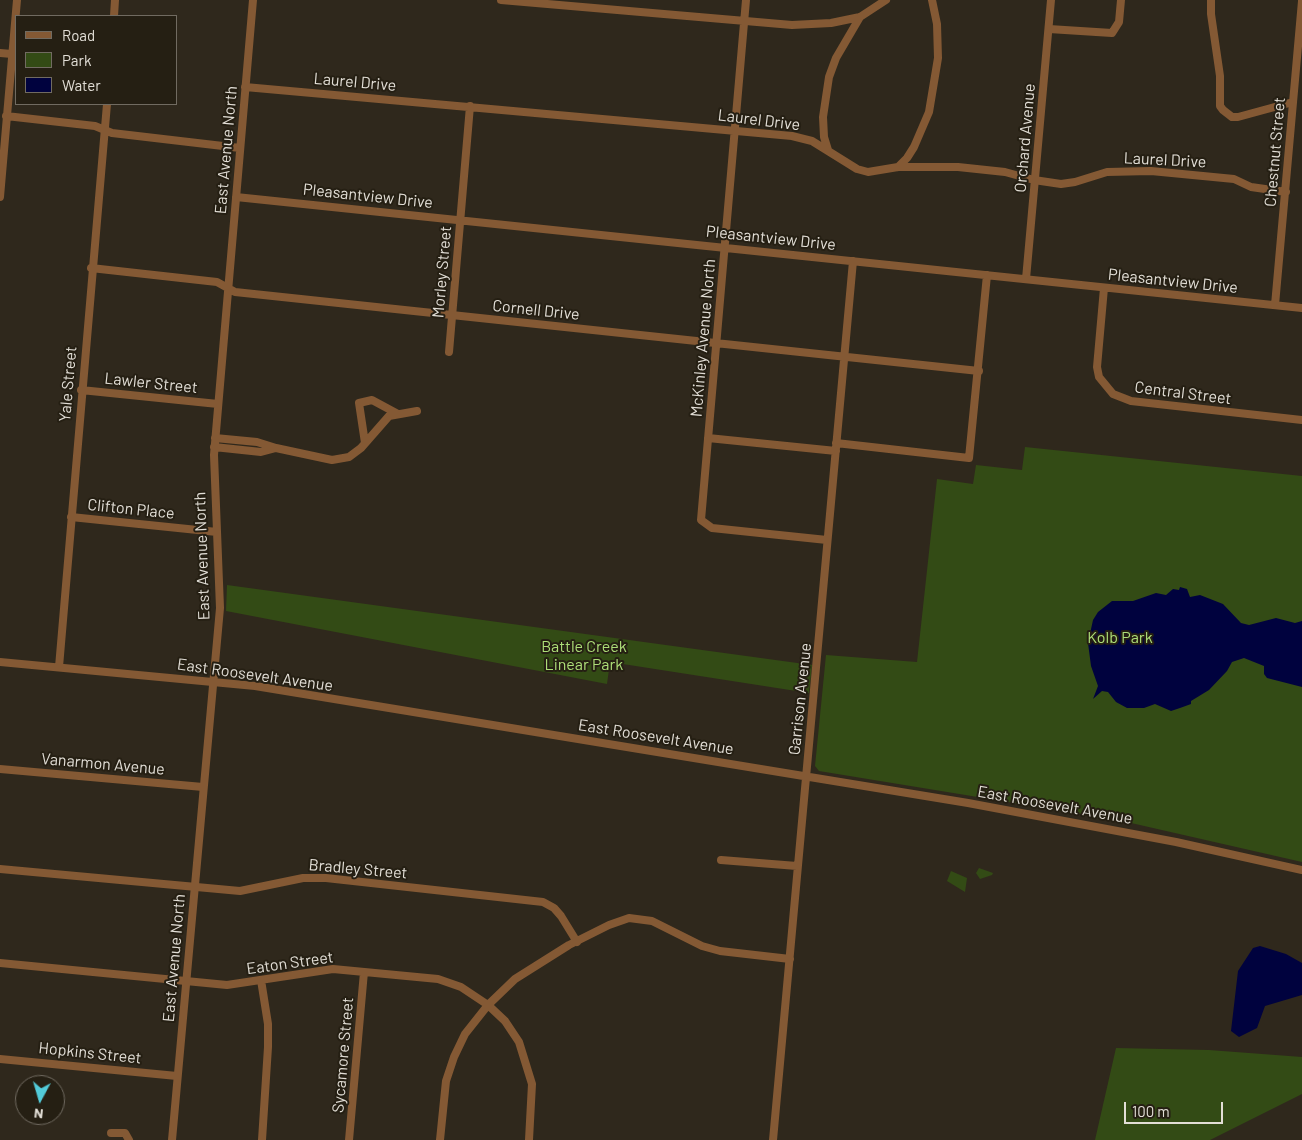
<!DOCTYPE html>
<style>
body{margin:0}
#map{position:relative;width:1302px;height:1140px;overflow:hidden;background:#2f281c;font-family:Barlow,sans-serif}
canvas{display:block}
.legend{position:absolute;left:15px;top:15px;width:162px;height:90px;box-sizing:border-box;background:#251f13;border:1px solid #716b61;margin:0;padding:6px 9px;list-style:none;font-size:15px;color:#e2ded6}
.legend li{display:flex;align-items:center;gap:10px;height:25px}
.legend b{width:25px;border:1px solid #716b61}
.north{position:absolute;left:15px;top:1075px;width:50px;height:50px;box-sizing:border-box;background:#251f13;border:1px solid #716b61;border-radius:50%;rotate:186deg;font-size:14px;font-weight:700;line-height:20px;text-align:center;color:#e2ded6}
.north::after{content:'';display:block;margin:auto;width:18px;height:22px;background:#52cbd9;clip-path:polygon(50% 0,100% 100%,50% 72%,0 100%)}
.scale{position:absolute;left:1124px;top:1102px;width:99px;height:22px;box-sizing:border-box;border:2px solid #e2ded6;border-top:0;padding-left:6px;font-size:15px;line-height:18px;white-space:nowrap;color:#e2ded6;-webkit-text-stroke:4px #251f13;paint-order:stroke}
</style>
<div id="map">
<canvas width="1302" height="1140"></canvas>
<ul class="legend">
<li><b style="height:6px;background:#845934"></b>Road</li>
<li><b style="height:14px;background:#334b15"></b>Park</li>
<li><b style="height:14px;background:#00023e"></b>Water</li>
</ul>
<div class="north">N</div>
<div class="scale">100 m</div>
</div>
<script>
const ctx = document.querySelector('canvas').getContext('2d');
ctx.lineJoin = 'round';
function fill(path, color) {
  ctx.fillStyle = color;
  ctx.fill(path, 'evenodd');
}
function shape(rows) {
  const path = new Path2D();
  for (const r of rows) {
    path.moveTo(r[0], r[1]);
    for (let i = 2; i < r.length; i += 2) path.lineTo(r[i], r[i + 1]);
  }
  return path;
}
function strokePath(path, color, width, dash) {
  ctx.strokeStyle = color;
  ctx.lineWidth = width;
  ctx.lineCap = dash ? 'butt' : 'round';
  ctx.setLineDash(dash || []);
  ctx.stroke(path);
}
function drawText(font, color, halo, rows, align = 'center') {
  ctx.font = font + ' Barlow,sans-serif';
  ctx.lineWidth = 4;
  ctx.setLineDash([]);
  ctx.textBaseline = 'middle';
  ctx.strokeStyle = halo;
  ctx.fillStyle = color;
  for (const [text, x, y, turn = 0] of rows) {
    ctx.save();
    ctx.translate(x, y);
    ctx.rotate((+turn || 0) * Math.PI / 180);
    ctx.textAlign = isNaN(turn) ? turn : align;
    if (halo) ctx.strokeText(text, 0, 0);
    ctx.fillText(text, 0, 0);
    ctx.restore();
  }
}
const green = shape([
 [1025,447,1302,476,1302,862,1118,820,819,771,815,766,826,655,917,662,937,479,973,484,976,465,1022,470],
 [227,585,812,665,809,693,610,662,607,684,226,611],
 [979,868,993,873,992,875,980,879,976,873],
 [951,871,967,878,965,892,947,881],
 [1116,1048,1209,1050,1302,1057,1302,1094,1210,1140,1095,1140]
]);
const water = shape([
 [1180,587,1187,589,1190,597,1200,595,1223,604,1241,623,1249,625,1276,618,1295,623,1302,621,1302,687,1267,678,1264,674,1264,666,1244,658,1232,662,1227,671,1209,690,1191,701,1191,704,1180,708,1171,711,1155,704,1144,708,1127,708,1116,702,1108,692,1102,691,1093,699,1098,686,1091,666,1088,643,1093,620,1098,612,1112,601,1133,601,1156,593,1166,595,1173,589,1179,590],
 [1260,946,1286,954,1302,963,1302,995,1265,1006,1257,1028,1239,1037,1231,1031,1238,971,1253,948]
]);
const minor = shape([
 [501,0,792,25,831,23,860,17,886,0],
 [746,0,701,520,712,528,827,540],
 [1211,0,1211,14,1220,76,1220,106,1223,110,1232,117,1238,117,1293,102],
 [114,16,115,0],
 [1049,29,1112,33,1119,22,1121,0],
 [0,53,12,54],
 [245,87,792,136,812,141,857,169,868,172,898,167,958,167,1005,172,1034,180,1061,184,1075,182,1107,172,1151,171,1234,179,1251,187,1286,192],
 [6,116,95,126,112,133,240,148],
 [828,150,824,137,823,117,829,77,836,58,860,17],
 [898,167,907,158,914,147,929,112,938,58,937,24,932,0],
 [0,197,17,0],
 [236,197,1302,308],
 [91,268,217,282,235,292,979,371],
 [1026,279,1051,0],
 [1104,288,1097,367,1099,377,1113,394,1131,401,1302,420],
 [1275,305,1302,1],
 [449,352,470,106],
 [81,390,218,404],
 [708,438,836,451],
 [365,443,359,403,372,400,398,414],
 [836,443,969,458,987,275],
 [214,447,261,452,276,448,257,442,215,438],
 [276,448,332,460,349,457,361,448,389,416,417,411],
 [71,517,217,532],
 [0,662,255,686,968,803,1176,842,1302,870],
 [59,667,107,104],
 [0,769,203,787],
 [721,860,797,866],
 [0,869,240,891,303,878,326,878,543,902,554,908,561,916,577,942],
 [0,963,227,985,333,969,438,979,461,987,488,1005,505,1021,519,1042,532,1084,529,1140],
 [261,980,268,1024,268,1047,262,1140],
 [0,1059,177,1076],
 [111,1133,125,1133,129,1140],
 [172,1140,220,608,214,455,253,0],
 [349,1140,364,972],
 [440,1140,446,1081,454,1057,465,1034,488,1005,515,979,569,945,609,925,629,918,652,921,702,946,720,951,790,959],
 [773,1140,853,261]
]);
const streetNames = [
 ["Laurel Drive",355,82,5],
 ["Laurel Drive",759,120,7],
 ["Orchard Avenue",1025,138,-85],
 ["East Avenue North",226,150,-85],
 ["Chestnut Street",1275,152,-85],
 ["Laurel Drive",1165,160,3],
 ["Pleasantview Drive",368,196,6],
 ["Pleasantview Drive",771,238,6],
 ["Morley Street",442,272,-85],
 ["Pleasantview Drive",1173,281,6],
 ["Cornell Drive",536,310,6],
 ["McKinley Avenue North",703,338,-85],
 ["Lawler Street",151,383,6],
 ["Yale Street",68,384,-85],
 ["Central Street",1183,393,7],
 ["Clifton Place",131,509,6],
 ["East Avenue North",202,556,-92],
 ["East Roosevelt Avenue",255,675,8],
 ["Garrison Avenue",800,699,-84],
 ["East Roosevelt Avenue",656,737,9],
 ["Vanarmon Avenue",103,764,5],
 ["East Roosevelt Avenue",1055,805,10],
 ["Bradley Street",358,869,5],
 ["East Avenue North",174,958,-85],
 ["Eaton Street",290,963,-8],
 ["Hopkins Street",90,1053,6],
 ["Sycamore Street",343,1055,-85]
];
const parkNames = [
 ["Kolb Park",1120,638],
 ["Battle Creek",584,647],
 ["Linear Park",584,665]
];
fill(green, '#334b15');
fill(water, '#00023e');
strokePath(minor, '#845934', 8);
drawText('16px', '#e2ded6', '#251f13', streetNames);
drawText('16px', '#adde78', '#251f13', parkNames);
</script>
